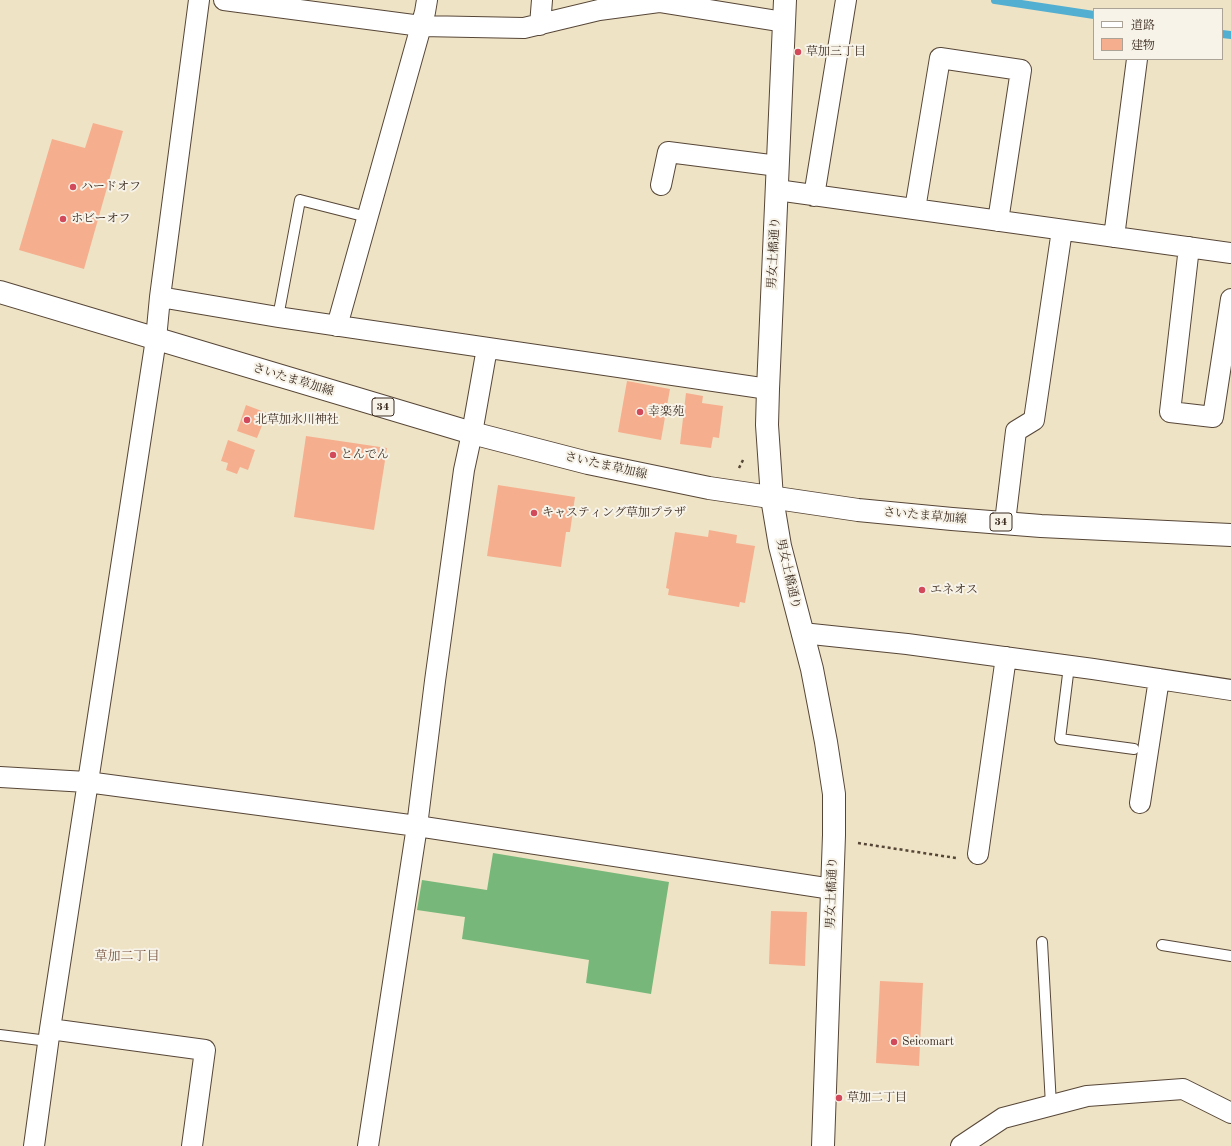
<!DOCTYPE html>
<meta charset="utf-8">
<style>
body{margin:0}
#map{position:relative;width:1231px;height:1146px;overflow:hidden;background:#efe3c5;font-family:"Old Standard TT","Noto Serif JP",serif}
canvas{display:block}
.legend{position:absolute;left:1093px;top:8px;width:130px;height:52px;box-sizing:border-box;background:#f7f3e8;border:1px solid #aca397;margin:0;padding:5px 7px;list-style:none;font-size:12px;color:#3b2a1e}
.legend li{display:flex;align-items:center;gap:8px;height:20px}
.legend b{width:20px;border:1px solid #aca397}
</style>
<div id="map">
<canvas width="1231" height="1146"></canvas>
<ul class="legend">
<li><b style="height:5px;background:#fff"></b>道路</li>
<li><b style="height:11px;background:#f5af8f"></b>建物</li>
</ul>
</div>
<script>
const ctx = document.querySelector('canvas').getContext('2d');
ctx.lineJoin = 'round';
function fill(path, color) {
  ctx.fillStyle = color;
  ctx.fill(path, 'evenodd');
}
function shape(rows) {
  const path = new Path2D();
  for (const r of rows) {
    path.moveTo(r[0], r[1]);
    for (let i = 2; i < r.length; i += 2) path.lineTo(r[i], r[i + 1]);
  }
  return path;
}
function strokePath(path, color, width, dash) {
  ctx.strokeStyle = color;
  ctx.lineWidth = width;
  ctx.lineCap = dash ? 'butt' : 'round';
  ctx.setLineDash(dash || []);
  ctx.stroke(path);
}
function drawText(font, color, halo, rows, align = 'center') {
  ctx.font = font + ' "Old Standard TT","Noto Serif JP",serif';
  ctx.lineWidth = 4;
  ctx.setLineDash([]);
  ctx.textBaseline = 'middle';
  ctx.strokeStyle = halo;
  ctx.fillStyle = color;
  for (const [text, x, y, turn = 0] of rows) {
    ctx.save();
    ctx.translate(x, y);
    ctx.rotate((+turn || 0) * Math.PI / 180);
    ctx.textAlign = isNaN(turn) ? turn : align;
    if (halo) ctx.strokeText(text, 0, 0);
    ctx.fillText(text, 0, 0);
    ctx.restore();
  }
}
const forest = shape([
 [493,853,669,882,651,994,586,983,589,960,462,939,465,917,417,910,422,880,487,890]
]);
const stream = shape([
 [995,0,1094,15],
 [1222,34,1231,35]
]);
const building = shape([
 [93,123,123,131,84,269,19,250,52,139,85,148],
 [627,381,670,389,661,440,618,432],
 [686,393,703,396,702,403,723,406,719,438,713,437,711,448,680,444],
 [246,405,267,413,257,438,237,431],
 [306,436,387,448,374,530,294,517],
 [228,440,255,450,248,470,240,467,237,474,226,470,228,463,221,461],
 [498,485,575,497,570,532,566,532,561,567,487,556],
 [709,530,737,535,736,543,755,546,745,603,740,602,739,607,668,595,669,589,666,588,675,532,708,537],
 [771,911,807,912,805,966,769,964],
 [880,981,923,983,919,1066,876,1063]
]);
const path = shape([
 [739,468,744,458],
 [858,843,956,858]
]);
const lane = shape([
 [278,317,300,200,367,217],
 [1069,666,1060,739,1134,749],
 [1042,942,1051,1105],
 [1162,945,1231,956],
 [0,1035,48,1041]
]);
const street = shape([
 [224,0,421,26,524,28,599,10,659,2,784,22],
 [540,25,542,0],
 [661,185,668,152,778,166],
 [777,190,1231,253],
 [814,196,846,0],
 [915,209,940,58,1021,70,998,221],
 [1114,237,1137,59],
 [1189,247,1170,412,1213,417,1231,299],
 [160,297,278,317,768,389],
 [337,326,425,12,427,0],
 [1005,522,1016,431,1034,420,1062,230],
 [802,633,907,644,1093,669,1231,690],
 [0,777,87,782,417,826,832,889],
 [1140,803,1159,679],
 [978,854,1006,657],
 [50,1029,205,1050,192,1146],
 [34,1146,50,1029,156,339,160,297,199,0],
 [368,1146,417,826,435,681,464,470,472,433,487,348],
 [961,1146,1003,1118,1087,1096,1183,1089,1231,1113]
]);
const secondary = shape([
 [785,0,768,389,767,425,772,498,780,546,812,669,826,742,834,794,834,835,823,1146]
]);
const primary = shape([
 [0,292,472,433,588,463,709,488,858,510,952,519,1041,526,1231,535]
]);
const markers = [
 [798,52,4,"#d1495b"],
 [73,187,4,"#d1495b"],
 [63,219,4,"#d1495b"],
 [640,412,4,"#d1495b"],
 [247,420,4,"#d1495b"],
 [333,455,4,"#d1495b"],
 [534,513,4,"#d1495b"],
 [922,590,4,"#d1495b"],
 [894,1042,4,"#d1495b"],
 [839,1098,4,"#d1495b"]
];
const shields = [
 [383,407,22],
 [1001,522,22]
];
const shieldNames = [
 ["34",383,407],
 ["34",1001,522]
];
const poiNames = [
 ["草加三丁目",806,52],
 ["ハードオフ",81,187],
 ["ホビーオフ",71,219],
 ["幸楽苑",648,412],
 ["北草加氷川神社",255,420],
 ["とんでん",341,455],
 ["キャスティング草加プラザ",542,513],
 ["エネオス",930,590],
 ["Seicomart",902,1042],
 ["草加二丁目",847,1098]
];
const streetNames = [
 ["男女土橋通り",774,253,-87],
 ["さいたま草加線",293,380,17],
 ["さいたま草加線",606,466,13],
 ["さいたま草加線",925,516,5],
 ["男女土橋通り",788,574,77],
 ["男女土橋通り",832,893,-88]
];
const neighbourhoodNames = [
 ["草加二丁目",127,957]
];
fill(forest, '#77b87a');
strokePath(stream, '#53afd1', 8);
fill(building, '#f5af8f');
strokePath(lane, '#564637', 12);
strokePath(street, '#564637', 22);
strokePath(secondary, '#564637', 24);
strokePath(primary, '#564637', 24);
strokePath(path, '#564637', 2.5, [3, 3]);
strokePath(lane, '#fff', 10);
strokePath(street, '#fff', 20);
strokePath(secondary, '#fff', 22);
strokePath(primary, '#fff', 22);
for (const [x, y, r, color] of markers) {
  const dot = new Path2D();
  dot.arc(x, y, r, 0, 2 * Math.PI);
  ctx.fillStyle = color;
  ctx.fill(dot);
  strokePath(dot, '#f7f3e8', 1.5);
}
for (const [x, y, w] of shields) {
  const box = new Path2D();
  box.roundRect(x - w / 2, y - 9, w, 18, 3);
  ctx.fillStyle = '#f7f3e8';
  ctx.fill(box);
  strokePath(box, '#3b2a1e', 1);
}
drawText('bold 11px', '#3b2a1e', null, shieldNames);
drawText('12px', '#3b2a1e', '#f7f3e8', poiNames, 'left');
drawText('12px', '#3b2a1e', '#f7f3e8', streetNames);
drawText('13px', '#7c5946', '#f7f3e8', neighbourhoodNames);
</script>
